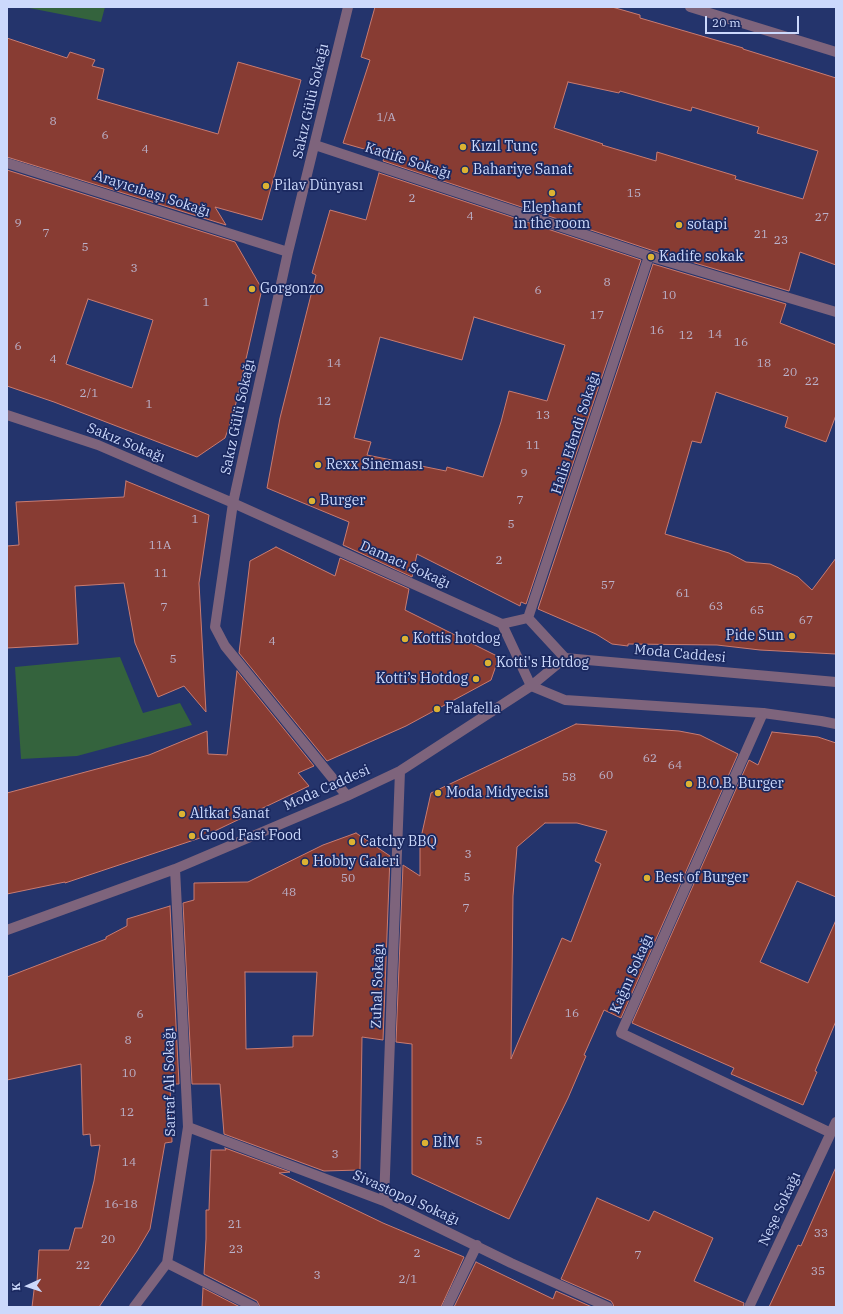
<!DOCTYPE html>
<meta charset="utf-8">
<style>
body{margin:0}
#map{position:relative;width:843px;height:1314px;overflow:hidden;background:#24346c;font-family:"IBM Plex Serif",serif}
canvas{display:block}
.frame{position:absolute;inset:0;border:8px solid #ccd9fc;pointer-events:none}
.north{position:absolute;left:8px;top:1266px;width:40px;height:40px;-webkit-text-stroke:3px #1b2960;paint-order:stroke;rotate:267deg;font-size:11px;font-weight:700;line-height:16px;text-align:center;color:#ccd9fc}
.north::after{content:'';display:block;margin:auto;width:14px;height:18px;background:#ccd9fc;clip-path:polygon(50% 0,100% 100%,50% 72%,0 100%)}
.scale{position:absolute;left:705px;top:16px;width:94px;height:18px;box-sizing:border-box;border:2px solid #ccd9fc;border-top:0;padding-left:5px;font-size:12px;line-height:14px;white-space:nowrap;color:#ccd9fc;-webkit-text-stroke:3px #1b2960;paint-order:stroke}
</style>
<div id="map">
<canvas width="843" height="1314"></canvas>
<div class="frame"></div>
<div class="north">K</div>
<div class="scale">20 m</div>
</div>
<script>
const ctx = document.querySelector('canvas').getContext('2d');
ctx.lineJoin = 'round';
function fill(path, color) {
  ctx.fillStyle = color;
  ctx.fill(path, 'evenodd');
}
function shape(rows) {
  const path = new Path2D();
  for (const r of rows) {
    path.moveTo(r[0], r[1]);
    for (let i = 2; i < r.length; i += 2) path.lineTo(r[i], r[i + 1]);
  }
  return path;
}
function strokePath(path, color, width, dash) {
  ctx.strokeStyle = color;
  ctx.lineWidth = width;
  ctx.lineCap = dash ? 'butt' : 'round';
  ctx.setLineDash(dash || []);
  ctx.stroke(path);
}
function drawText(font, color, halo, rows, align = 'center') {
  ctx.font = font + ' "IBM Plex Serif",serif';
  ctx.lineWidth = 3.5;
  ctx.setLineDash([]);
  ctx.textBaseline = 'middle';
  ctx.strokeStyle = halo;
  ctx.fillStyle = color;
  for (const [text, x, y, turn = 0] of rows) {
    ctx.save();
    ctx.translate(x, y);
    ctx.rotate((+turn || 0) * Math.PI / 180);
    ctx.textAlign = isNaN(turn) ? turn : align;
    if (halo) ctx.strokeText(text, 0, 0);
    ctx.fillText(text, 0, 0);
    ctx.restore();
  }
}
const green = shape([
 [24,7,105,7,101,22],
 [120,657,143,713,180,703,192,725,77,756,21,759,15,667]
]);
const building = shape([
 [375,7,612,7,640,15,640,18,743,48,743,49,836,78,836,265,800,252,789,291,651,250,383,161,385,155,343,143,370,60,361,57,375,7],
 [568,82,619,93,620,91,691,111,692,107,759,127,757,133,818,151,803,199,735,179,736,176,657,152,656,161,602,145,603,144,554,128,568,82],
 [7,38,67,58,70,52,95,60,92,66,104,69,97,99,218,134,238,62,301,80,262,220,215,207,226,225,7,157,7,38],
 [7,170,235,242,262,289,233,416,225,438,197,457,54,402,7,386,7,170],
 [88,299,153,320,132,388,66,364,88,299],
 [379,173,641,260,526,604,521,602,520,606,417,554,412,577,343,545,349,522,267,488,280,418,316,275,312,273,330,210,366,220,379,173],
 [474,317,565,345,547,401,509,391,501,422,483,477,447,467,446,471,367,455,371,442,354,438,380,337,462,360,474,317],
 [653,264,786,304,780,323,836,345,836,415,826,442,785,427,788,417,716,392,701,443,692,441,665,534,729,553,746,562,770,564,798,577,812,590,836,558,836,654,760,650,717,645,628,644,628,646,612,644,596,634,538,609,653,264],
 [126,481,209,515,199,583,206,712,184,686,158,697,135,643,124,583,75,586,78,644,7,648,7,546,19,545,16,502,124,497,126,481],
 [276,547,335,576,340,558,409,589,405,610,499,657,491,680,406,726,327,761,239,653,250,561,276,547],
 [237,671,314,766,298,773,309,786,200,838,65,883,65,882,7,894,7,793,149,755,207,731,208,754,227,755,237,671],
 [576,724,679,731,700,735,738,754,621,1018,604,1010,584,1055,586,1056,568,1098,509,1219,412,1174,412,1044,396,1042,403,865,420,876,420,842,431,793,576,724],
 [545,823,577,823,607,831,595,861,601,864,571,942,562,938,511,1059,513,896,517,847,545,823],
 [772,732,818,737,836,743,836,897,797,881,760,962,808,983,836,920,836,1021,815,1071,817,1072,803,1105,731,1074,734,1068,632,1023,749,760,758,765,772,732],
 [356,833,390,856,383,1040,362,1037,360,1170,324,1171,224,1134,220,1084,192,1084,183,903,194,900,194,883,248,882,323,845,356,833],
 [245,972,317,972,313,1036,293,1036,293,1047,246,1049,245,972],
 [170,906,179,1084,170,1084,172,1142,165,1143,150,1229,137,1251,99,1307,32,1307,35,1282,37,1282,39,1250,69,1250,75,1228,82,1228,94,1181,100,1145,91,1146,90,1134,83,1135,81,1064,7,1080,7,977,106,939,106,937,127,926,127,919,170,906],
 [225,1148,290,1172,279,1173,383,1223,464,1257,441,1307,260,1307,257,1301,204,1274,206,1239,206,1210,209,1210,211,1150,226,1150,225,1148],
 [836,1167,836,1307,769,1307,798,1245,801,1246,836,1167],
 [597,1198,649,1221,654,1211,713,1238,694,1281,744,1303,743,1307,614,1307,613,1304,611,1301,561,1279,597,1198],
 [476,1262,553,1299,556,1291,592,1307,454,1307,476,1262],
 [203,1288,240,1307,202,1307,203,1288]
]);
const minor = shape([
 [690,7,836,52],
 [315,145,649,256,836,312],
 [7,163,288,252],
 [7,415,98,445,233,503,502,624,531,686,400,771,347,796,175,869,7,930],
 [528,618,565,658],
 [502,624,528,618,649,256],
 [763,713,621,1033,831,1133],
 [347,796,225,646,215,627,233,503,288,252,348,7],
 [188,1127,384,1201,511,1263,608,1307],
 [384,1201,400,771],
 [167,1263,254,1307],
 [134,1307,167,1263,188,1127,175,869],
 [447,1307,477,1245],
 [749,1307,836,1122]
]);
const tertiary = shape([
 [836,682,565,658,531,686,565,700,763,713,821,721,836,724]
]);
const markers = [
 [463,147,4,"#dcb233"],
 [465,170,4,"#dcb233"],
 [266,186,4,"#dcb233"],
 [552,193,4,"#dcb233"],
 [679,225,4,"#dcb233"],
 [651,257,4,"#dcb233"],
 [252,289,4,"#dcb233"],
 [318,465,4,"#dcb233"],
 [312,501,4,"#dcb233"],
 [792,636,4,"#dcb233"],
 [405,639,4,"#dcb233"],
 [488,663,4,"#dcb233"],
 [476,679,4,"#dcb233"],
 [437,709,4,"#dcb233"],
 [689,784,4,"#dcb233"],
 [438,793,4,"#dcb233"],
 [182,814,4,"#dcb233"],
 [192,836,4,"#dcb233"],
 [352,842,4,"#dcb233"],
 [305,862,4,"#dcb233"],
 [647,878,4,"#dcb233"],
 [425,1143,4,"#dcb233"]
];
const numberNames = [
 ["1/A",386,118],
 ["8",53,122],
 ["6",105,136],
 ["4",145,150],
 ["15",634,194],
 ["2",412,199],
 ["4",470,217],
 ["27",822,218],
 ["9",18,224],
 ["7",46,234],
 ["21",761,235],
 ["23",781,241],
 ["5",85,248],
 ["3",134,269],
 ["8",607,283],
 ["6",538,291],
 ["10",669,296],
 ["1",206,303],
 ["17",597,316],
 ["16",657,331],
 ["14",715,335],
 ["12",686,336],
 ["16",741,343],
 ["6",18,347],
 ["4",53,360],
 ["14",334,364],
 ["18",764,364],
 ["20",790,373],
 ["22",812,382],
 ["2/1",89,394],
 ["12",324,402],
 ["1",149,405],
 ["13",543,416],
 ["11",533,446],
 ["9",524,474],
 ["7",520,501],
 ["1",195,520],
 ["5",511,525],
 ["11A",160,546],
 ["2",499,561],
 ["11",161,574],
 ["57",608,586],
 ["61",683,594],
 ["63",716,607],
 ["7",164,608],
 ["65",757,611],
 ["67",806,621],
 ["4",272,642],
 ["5",173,660],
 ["62",650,759],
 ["64",675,766],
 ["60",606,776],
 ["58",569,778],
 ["3",468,855],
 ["5",467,878],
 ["50",348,879],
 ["48",289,893],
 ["7",466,909],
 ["16",572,1014],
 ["6",140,1015],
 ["8",128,1041],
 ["10",129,1074],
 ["12",127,1113],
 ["5",479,1142],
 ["3",335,1155],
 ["14",129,1163],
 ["16-18",121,1205],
 ["21",235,1225],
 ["33",821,1234],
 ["20",108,1240],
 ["23",236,1250],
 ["2",417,1254],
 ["7",638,1256],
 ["22",83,1266],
 ["35",818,1272],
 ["3",317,1276],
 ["2/1",408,1280]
];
const streetNames = [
 ["Sakız Gülü Sokağı",311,101,-77],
 ["Kadife Sokağı",408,161,18],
 ["Arayıcıbaşı Sokağı",152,194,18],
 ["Sakız Gülü Sokağı",238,417,-78],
 ["Halis Efendi Sokağı",576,433,-72],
 ["Sakız Sokağı",126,443,22],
 ["Damacı Sokağı",405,565,24],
 ["Moda Caddesi",680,654,5],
 ["Moda Caddesi",327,788,-24],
 ["Kağnı Sokağı",632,974,-66],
 ["Zuhal Sokağı",378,986,-88],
 ["Sarraf Ali Sokağı",170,1082,-91],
 ["Sivastopol Sokağı",406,1198,24],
 ["Neşe Sokağı",780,1209,-65]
];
const poiNames = [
 ["Kızıl Tunç",471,147],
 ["Bahariye Sanat",473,170],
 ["Pilav Dünyası",274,186],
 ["Elephant",552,208,"center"],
 ["in the room",552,224,"center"],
 ["sotapi",687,225],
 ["Kadife sokak",659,257],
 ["Gorgonzo",260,289],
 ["Rexx Sineması",326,465],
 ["Burger",320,501],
 ["Pide Sun",784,636,"right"],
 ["Kottis hotdog",413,639],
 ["Kotti's Hotdog",496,663],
 ["Kotti’s Hotdog",468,679,"right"],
 ["Falafella",445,709],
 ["B.O.B. Burger",697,784],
 ["Moda Midyecisi",446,793],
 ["Altkat Sanat",190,814],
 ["Good Fast Food",200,836],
 ["Catchy BBQ",360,842],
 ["Hobby Galeri",313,862],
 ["Best of Burger",655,878],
 ["BİM",433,1143]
];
fill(green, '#34633d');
fill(building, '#883c33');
strokePath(building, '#c97b70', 1);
strokePath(minor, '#7e647c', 10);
strokePath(tertiary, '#7e647c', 10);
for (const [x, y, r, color] of markers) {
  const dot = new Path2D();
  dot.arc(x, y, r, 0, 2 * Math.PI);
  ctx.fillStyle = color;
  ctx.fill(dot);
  strokePath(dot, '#1b2960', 1.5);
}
drawText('12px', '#bbb2ca', null, numberNames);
drawText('14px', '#ccd9fc', '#1b2960', streetNames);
drawText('14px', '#ccd9fc', '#1b2960', poiNames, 'left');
</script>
